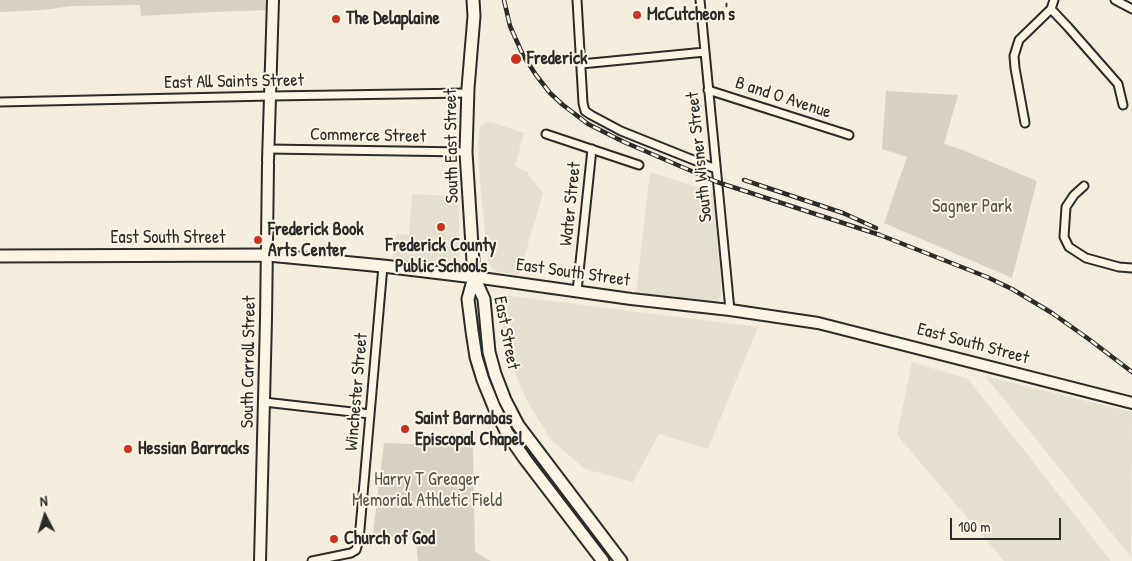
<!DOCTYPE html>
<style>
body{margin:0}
#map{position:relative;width:1132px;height:561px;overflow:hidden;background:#f4edde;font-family:"Patrick Hand",sans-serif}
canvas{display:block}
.north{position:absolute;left:20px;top:491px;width:50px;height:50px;-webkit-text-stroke:4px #fcf5e5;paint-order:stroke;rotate:355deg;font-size:14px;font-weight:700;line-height:20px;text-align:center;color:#2b2b2b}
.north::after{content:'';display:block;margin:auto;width:18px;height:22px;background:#2b2b2b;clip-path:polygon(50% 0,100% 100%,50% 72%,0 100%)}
.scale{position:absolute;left:950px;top:518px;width:111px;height:22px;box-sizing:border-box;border:2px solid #2b2b2b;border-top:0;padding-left:6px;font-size:15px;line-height:18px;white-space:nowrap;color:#2b2b2b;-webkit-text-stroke:4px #fcf5e5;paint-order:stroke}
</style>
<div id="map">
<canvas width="1132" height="561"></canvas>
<div class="north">N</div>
<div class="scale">100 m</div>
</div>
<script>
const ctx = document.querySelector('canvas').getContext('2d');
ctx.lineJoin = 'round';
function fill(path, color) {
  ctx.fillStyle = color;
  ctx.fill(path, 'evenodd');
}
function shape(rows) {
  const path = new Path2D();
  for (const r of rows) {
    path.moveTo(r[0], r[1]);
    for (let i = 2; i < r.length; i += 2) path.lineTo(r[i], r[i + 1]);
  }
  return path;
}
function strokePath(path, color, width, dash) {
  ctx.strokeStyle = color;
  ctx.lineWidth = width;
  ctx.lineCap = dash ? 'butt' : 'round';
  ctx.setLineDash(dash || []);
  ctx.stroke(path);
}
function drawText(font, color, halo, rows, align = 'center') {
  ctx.font = font + ' "Patrick Hand",sans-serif';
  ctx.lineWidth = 4;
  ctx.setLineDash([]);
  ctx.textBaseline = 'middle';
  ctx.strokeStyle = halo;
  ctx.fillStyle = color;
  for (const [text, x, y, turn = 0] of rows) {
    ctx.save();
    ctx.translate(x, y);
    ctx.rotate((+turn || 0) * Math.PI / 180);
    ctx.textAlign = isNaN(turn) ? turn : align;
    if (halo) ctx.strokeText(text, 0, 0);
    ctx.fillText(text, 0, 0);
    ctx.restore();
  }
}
const built = shape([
 [486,122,491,122,524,133,515,166,526,171,543,193,519,275,495,271,491,267,488,262,479,171,478,144,479,132,480,126],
 [650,172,713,192,722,294,721,297,717,301,712,302,636,293],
 [412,194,454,196,459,200,459,259,455,264,447,268,393,261,396,234,409,235],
 [503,295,758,327,708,449,659,434,633,482,585,469,551,440,528,403,510,362,501,316],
 [912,362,968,379,1111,561,1004,561,897,435],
 [985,376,1132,412,1131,557]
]);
const green = shape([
 [0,0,272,0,271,10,213,12,141,16,140,5,71,6,44,10,0,12],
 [886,91,958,95,944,144,960,149,1037,181,1012,278,884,223,907,157,882,149],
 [384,443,473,446,475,552,491,561,418,561,415,534,372,542]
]);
const street = shape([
 [577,0,583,103,585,111,591,115,621,131,716,169],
 [700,0,730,310],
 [1115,0,1132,9],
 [1051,9,1068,27,1118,84,1123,105],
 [581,64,705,52],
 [708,90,849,135],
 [0,102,270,96,468,93],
 [1025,123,1015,68,1014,56,1019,40,1051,9,1054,0],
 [546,134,639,165],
 [268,149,466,152],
 [1084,186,1074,195,1066,207,1064,237,1069,247,1086,258,1119,267,1132,268],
 [577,291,592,149],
 [264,402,370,414],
 [312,561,351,553,356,550,359,540,383,266]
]);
const secondary = shape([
 [268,161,273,0],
 [474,277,631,299,730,310,818,323,1132,403],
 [260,561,266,319,268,164]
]);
const primary = shape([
 [473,0,474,16,468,88,466,152,474,277,468,299,472,331,476,357,483,380,494,407,507,433,525,459,603,561],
 [0,256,268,255,383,266,474,277],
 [474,277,484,299,489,352,495,374,505,400,518,425,621,561]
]);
const rail = shape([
 [504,0,510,26,514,35,523,55,536,75,550,93,563,105,588,124,624,142,717,182,880,235,987,277,1012,289,1052,313,1090,340,1132,372],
 [744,180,843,213,876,228]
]);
const markers = [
 [637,15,5,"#c8321e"],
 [336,19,5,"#c8321e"],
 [516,59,6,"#c8321e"],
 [441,227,5,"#c8321e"],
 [258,240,5,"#c8321e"],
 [405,429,5,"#c8321e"],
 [128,449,5,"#c8321e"],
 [334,539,5,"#c8321e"]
];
const poiNames = [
 ["McCutcheon's",647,15],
 ["The Delaplaine",346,19],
 ["Frederick",527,59],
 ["Frederick Book",268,230],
 ["Arts Center",268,251],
 ["Frederick County",441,246,"center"],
 ["Public Schools",441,267,"center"],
 ["Saint Barnabas",415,419],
 ["Episcopal Chapel",415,440],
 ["Hessian Barracks",138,449],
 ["Church of God",344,539]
];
const streetNames = [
 ["East All Saints Street",234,82,-1],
 ["B and O Avenue",783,98,18],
 ["Commerce Street",368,136,1],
 ["South East Street",452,146,-91],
 ["South Wisner Street",700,157,-96],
 ["Water Street",571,204,-84],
 ["East South Street",168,238],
 ["East South Street",573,273,8],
 ["East Street",506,333,79],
 ["East South Street",973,344,15],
 ["South Carroll Street",249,362,-89],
 ["Winchester Street",357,392,-85]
];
const parkNames = [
 ["Sagner Park",972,207],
 ["Harry T Greager",427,480],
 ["Memorial Athletic Field",427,501]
];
fill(built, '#e5dfd0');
fill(green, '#d6d1c4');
strokePath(street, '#2b2b2b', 11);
strokePath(secondary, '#2b2b2b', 14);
strokePath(primary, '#2b2b2b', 15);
strokePath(street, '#fcf5e5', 7);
strokePath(secondary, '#fcf5e5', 10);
strokePath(primary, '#fcf5e5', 11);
strokePath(rail, '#2b2b2b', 4.5);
strokePath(rail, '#fcf5e5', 2.5, [8]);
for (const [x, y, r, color] of markers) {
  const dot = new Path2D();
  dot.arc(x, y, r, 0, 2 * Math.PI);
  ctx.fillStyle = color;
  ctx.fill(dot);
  strokePath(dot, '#fcf5e5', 2);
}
drawText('bold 18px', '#2b2b2b', '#fcf5e5', poiNames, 'left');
drawText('18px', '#2b2b2b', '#fcf5e5', streetNames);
drawText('18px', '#565451', '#fcf5e5', parkNames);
</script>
